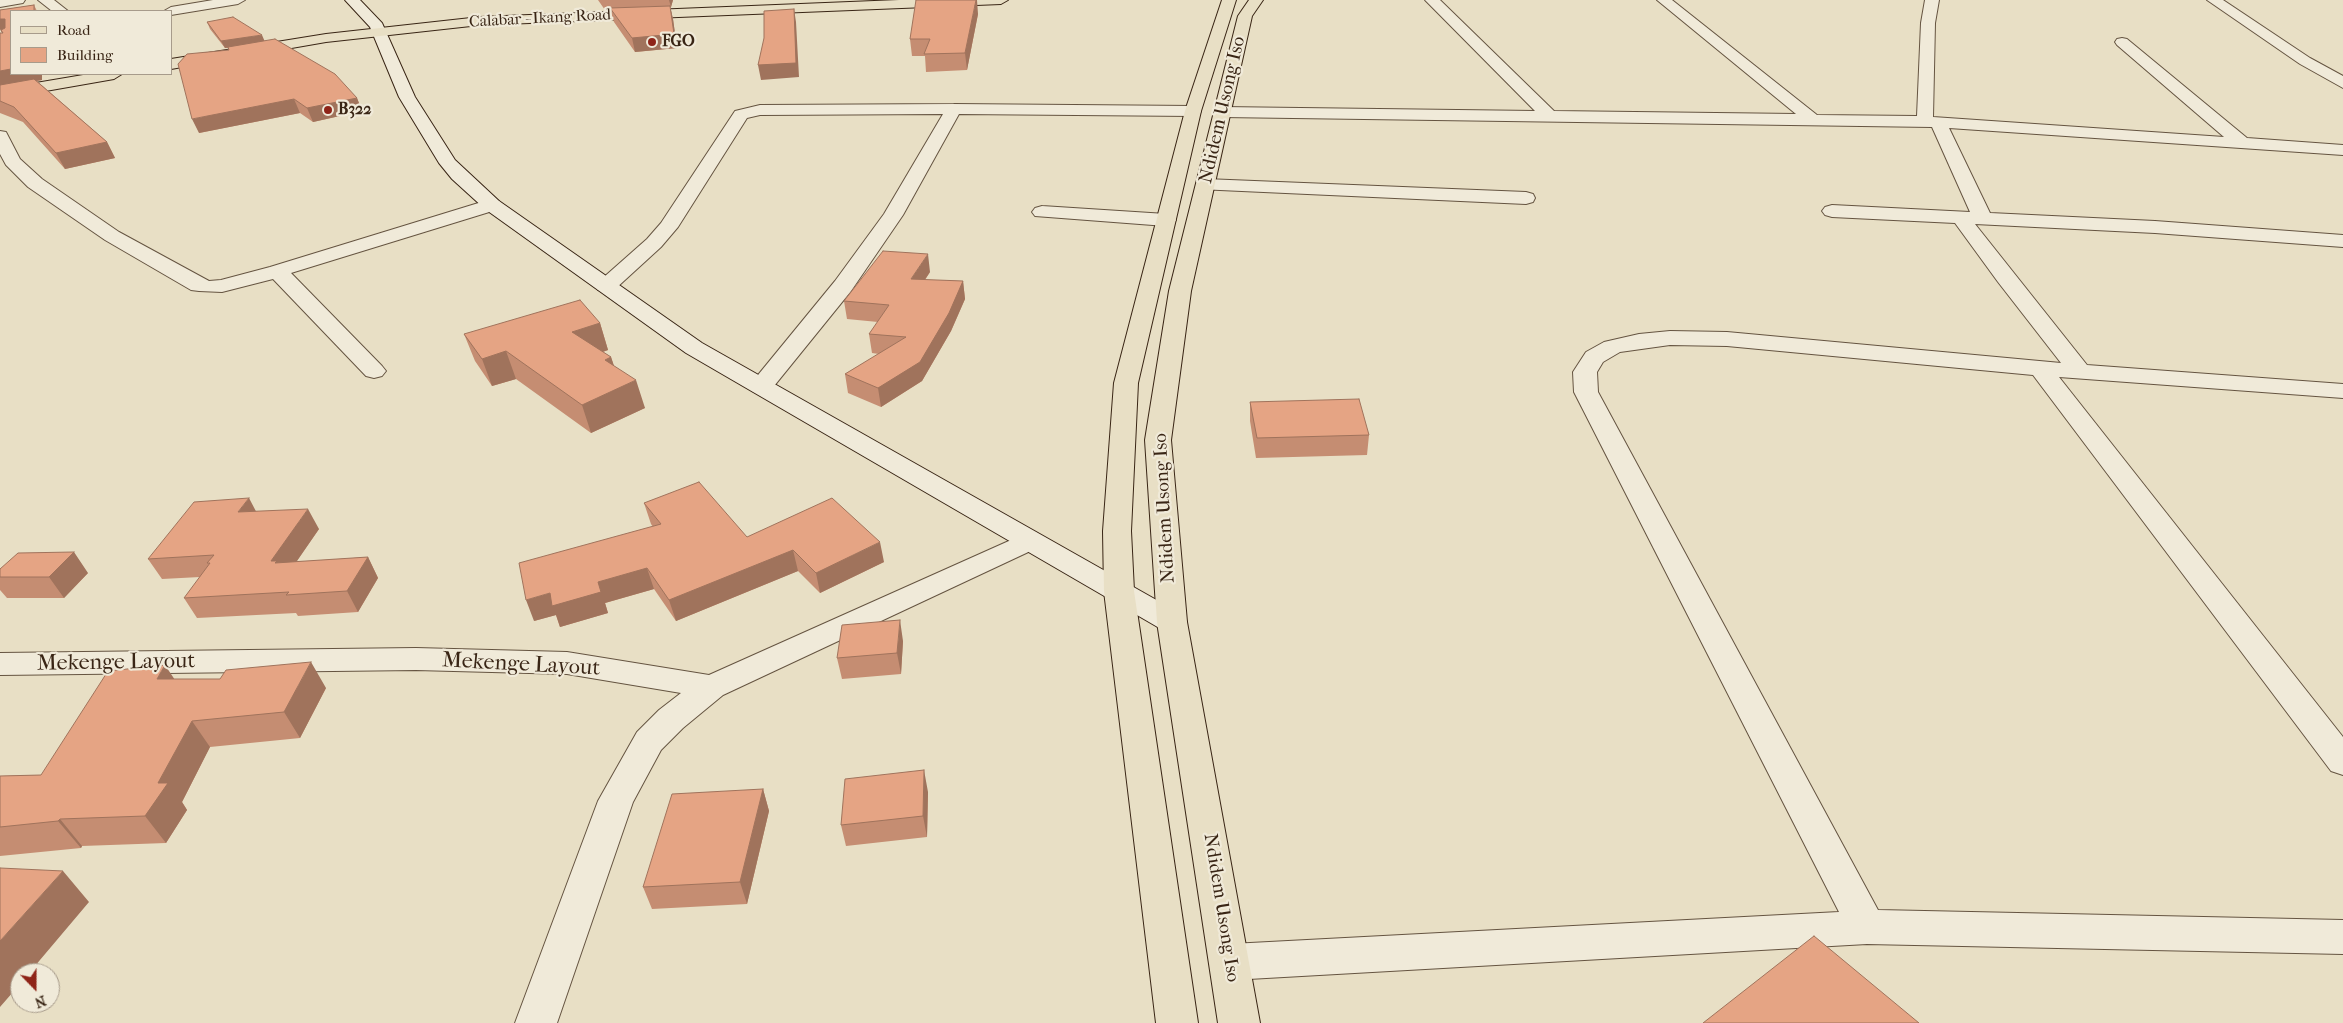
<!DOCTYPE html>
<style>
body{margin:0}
#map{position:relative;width:2343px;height:1023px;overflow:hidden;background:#e8dfc5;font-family:"IM FELL French Canon",serif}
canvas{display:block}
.legend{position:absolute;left:10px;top:10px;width:162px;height:65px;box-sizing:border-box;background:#f0ead9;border:1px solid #a79b8b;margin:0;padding:6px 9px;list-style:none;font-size:15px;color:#392515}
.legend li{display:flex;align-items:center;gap:10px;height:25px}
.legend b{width:25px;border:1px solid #a79b8b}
.north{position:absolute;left:10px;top:963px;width:50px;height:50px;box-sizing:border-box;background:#f0ead9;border:1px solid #a79b8b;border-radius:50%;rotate:158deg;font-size:14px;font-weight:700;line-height:20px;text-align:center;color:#392515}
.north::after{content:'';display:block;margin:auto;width:18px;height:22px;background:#8f2418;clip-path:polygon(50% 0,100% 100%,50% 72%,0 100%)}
</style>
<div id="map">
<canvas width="2343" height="1023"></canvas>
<ul class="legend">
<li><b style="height:6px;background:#e8dfc5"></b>Road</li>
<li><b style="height:14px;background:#e5a484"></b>Building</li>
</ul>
<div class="north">N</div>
</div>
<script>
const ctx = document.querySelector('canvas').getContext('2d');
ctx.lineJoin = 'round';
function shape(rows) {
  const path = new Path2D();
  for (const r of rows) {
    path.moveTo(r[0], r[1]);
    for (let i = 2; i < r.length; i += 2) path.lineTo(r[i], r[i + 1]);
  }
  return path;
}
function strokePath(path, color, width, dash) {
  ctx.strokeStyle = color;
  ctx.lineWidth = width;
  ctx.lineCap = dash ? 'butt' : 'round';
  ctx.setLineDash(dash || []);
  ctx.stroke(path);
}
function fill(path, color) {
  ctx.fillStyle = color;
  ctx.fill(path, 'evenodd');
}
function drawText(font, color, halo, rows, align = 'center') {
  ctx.font = font + ' "IM FELL French Canon",serif';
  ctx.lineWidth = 4.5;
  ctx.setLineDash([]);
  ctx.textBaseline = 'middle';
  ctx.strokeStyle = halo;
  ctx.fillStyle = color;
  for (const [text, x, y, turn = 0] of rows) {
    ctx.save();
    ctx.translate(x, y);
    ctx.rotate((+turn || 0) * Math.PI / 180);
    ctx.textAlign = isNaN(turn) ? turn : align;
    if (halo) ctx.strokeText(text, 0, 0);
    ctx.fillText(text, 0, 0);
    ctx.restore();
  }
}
const street = shape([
 [0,0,25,0,23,3,0,7,0,0],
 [38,0,54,0,68,11,52,11,38,0],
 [213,0,245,0,238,4,171,15,171,11,164,11,171,7,213,0],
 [1425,0,1440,0,1554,111,1796,114,1657,0,1672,0,1817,115,1917,116,1921,23,1925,0,1939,0,1935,23,1933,117,2224,137,2117,45,2115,42,2117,39,2122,38,2127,39,2247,138,2343,145,2343,155,1949,128,1990,213,2155,221,2343,235,2343,247,2155,233,1975,224,2087,365,2343,384,2343,398,2059,377,2343,737,2343,775,2331,771,2033,375,1727,346,1670,345,1620,352,1603,362,1597,372,1598,392,1878,910,2343,920,2343,954,1867,944,1231,980,1217,975,1211,962,1217,949,1231,944,1839,912,1574,392,1573,372,1586,352,1604,342,1639,334,1670,331,1727,332,2061,363,1998,282,1955,223,1832,217,1825,215,1822,211,1825,207,1832,205,1970,212,1932,127,1222,117,1216,116,1214,112,1216,108,1222,107,1535,111,1425,0],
 [2207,0,2223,0,2310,58,2343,76,2343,88,2300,64,2207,0],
 [954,104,1193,106,1199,107,1201,111,1199,115,1193,116,959,114,903,215,851,291,770,391,761,393,752,391,749,386,835,281,884,214,943,114,760,115,747,118,678,227,661,247,614,290,606,291,598,290,595,285,647,239,661,223,735,111,760,105,954,104],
 [0,131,6,132,20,159,42,179,119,232,209,281,221,280,270,267,485,201,492,199,499,201,502,205,499,209,291,273,382,366,386,371,382,376,374,378,366,376,273,279,222,292,199,291,191,290,105,240,28,187,6,165,0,154,0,131],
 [1205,179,1526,192,1533,194,1535,198,1533,202,1526,204,1198,189,1196,185,1198,181,1205,179],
 [1042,206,1166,214,1173,216,1176,220,1173,224,1166,226,1035,216,1032,212,1035,208,1042,206],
 [1029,532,1039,535,1043,541,1039,547,723,695,683,728,661,750,633,802,557,1023,515,1023,598,801,637,732,659,710,681,693,567,674,416,670,0,675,0,653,416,648,567,652,709,675,1029,532]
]);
const secondary = shape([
 [345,0,360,0,382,23,415,97,455,160,499,201,702,343,1183,615,1187,622,1183,629,1172,632,1161,629,686,353,485,209,452,179,439,163,399,97,370,27,345,0]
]);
const primary = shape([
 [899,0,1008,0,1001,4,480,25,326,42,171,69,171,59,326,34,480,17,899,0],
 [89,74,122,74,114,79,0,99,0,89,89,74]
]);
const highway = shape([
 [1222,0,1236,0,1201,111,1138,383,1131,531,1134,591,1198,1023,1156,1023,1104,591,1103,531,1114,383,1185,111,1222,0],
 [1249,0,1263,0,1252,16,1191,291,1171,440,1187,622,1260,1023,1218,1023,1157,622,1145,440,1169,291,1238,16,1249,0]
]);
const wall = shape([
 [598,0,673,0,671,7,670,7,673,19,677,48,635,52,614,22,610,10,605,10],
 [34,5,37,11,11,11,42,80,37,81,107,142,115,158,65,169,23,122,0,113,0,33,2,33,0,29,0,10],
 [978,14,967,70,926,72,925,56,912,56,910,39],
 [207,22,264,41,357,98,362,111,313,122,300,113,199,133,229,50,228,48,225,48,210,29],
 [930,272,925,280,963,281,965,299,951,331,922,381,881,407,848,393,845,374,879,354,872,353,869,334,878,322,847,319,844,301],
 [600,323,608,350,603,352,611,357,614,366,645,408,591,433,516,379,492,386,475,361,464,334],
 [1250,402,1369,435,1367,455,1256,458,1250,421],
 [644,503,747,537,884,562,820,593,798,571,676,621,654,589,605,603,608,613,560,627,556,615,534,621,653,527,651,524],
 [256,511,319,529,296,562,368,557,378,578,358,612,298,616,296,613,197,618,184,598,200,577,162,579,148,559],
 [0,569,88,573,64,598,7,598,0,590],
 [903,641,901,674,842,679,837,658],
 [174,679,326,688,300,738,210,747,182,802,187,810,166,843,82,846,81,848,0,856,0,776,41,775],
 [763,789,769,811,747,904,652,909,643,887],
 [928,792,927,837,846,846,841,825]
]);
const shadedWall = shape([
 [669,0,673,0,671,7],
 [976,0,977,0,978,14,967,70,965,53],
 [670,6,673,19,677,48,635,52,632,38],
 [794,9,796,22,799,77,761,80,758,65],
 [0,19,5,19,11,31,3,34,0,29],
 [262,35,265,42,225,48,221,41],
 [11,69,11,74,42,74,42,80,0,87,0,71],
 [357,98,362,111,313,122,307,108],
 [294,99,300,113,199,133,192,119],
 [107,142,115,158,65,169,56,153],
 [928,254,930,272,913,297,911,279],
 [963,281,965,299,951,331,922,381,881,407,878,388],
 [600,323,608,350,581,359,572,332],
 [506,351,516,379,492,386,482,359],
 [611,357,620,384,605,360],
 [636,380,645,408,591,433,582,405],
 [249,498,260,519,238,512],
 [308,509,319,529,286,577,271,561],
 [880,542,884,562,820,593,816,573],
 [793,550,798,571,676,621,669,600],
 [74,552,88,573,64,598,49,577],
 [368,557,378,578,358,612,347,591],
 [647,568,654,589,605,603,608,613,560,627,556,615,534,621,526,600,550,593,598,582],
 [900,620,903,641,901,674,897,653],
 [311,662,326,688,300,738,284,712],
 [165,665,183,692,157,679],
 [192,721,210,747,182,802,187,810,166,843,145,816,158,783],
 [924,770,928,792,927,837,923,816],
 [763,789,769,811,747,904,740,882],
 [60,819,82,846,81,848,58,821],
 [63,871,89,902,29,973,20,973,20,984,0,1007,0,941]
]);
const building = shape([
 [916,0,976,0,965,53,924,54,930,39,910,39,916,0],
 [34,5,34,11,11,11,11,69,0,71,0,33,3,33,1,30,5,28,5,19,0,19,0,10,34,5],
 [670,6,674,34,632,38,610,8,670,6],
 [794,9,796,63,758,65,764,38,764,11,794,9],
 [233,17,262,35,221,41,207,22,233,17],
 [275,39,335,74,357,98,307,108,294,99,192,119,178,64,187,54,229,50,228,47,275,39],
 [34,79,107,142,56,153,14,107,0,101,0,85,34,79],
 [883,251,928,254,911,279,963,281,949,313,920,362,878,388,845,374,906,337,869,334,889,305,844,301,883,251],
 [580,300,600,323,572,332,611,357,605,360,636,380,582,405,506,351,482,359,464,334,580,300],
 [1359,399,1369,435,1257,438,1250,402,1359,399],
 [699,482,747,537,832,498,880,542,816,573,793,550,669,600,647,568,598,582,601,592,552,606,550,593,526,600,519,563,661,524,644,503,699,482],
 [249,498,238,512,308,509,271,561,277,561,275,563,368,557,347,591,286,595,289,592,184,598,210,563,207,563,214,555,148,559,194,502,249,498],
 [74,552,49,577,0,577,0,569,18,553,74,552],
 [900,620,897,653,837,658,842,625,900,620],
 [311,662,284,712,192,721,158,783,168,783,145,816,60,819,58,821,0,827,0,776,41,775,108,671,165,665,157,679,220,679,226,670,311,662],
 [924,770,923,816,841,825,845,779,924,770],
 [763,789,740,882,643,887,672,794,763,789],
 [0,868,63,871,0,941,0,868],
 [1814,936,1919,1023,1703,1023,1814,936]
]);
const markers = [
 [652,42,5,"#8f2418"],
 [328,110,5,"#8f2418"]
];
const farStreetnames = [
 ["Calabar - Ikang Road",540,19,-3]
];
const farPoinames = [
 ["FGO",662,42],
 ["B322",338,110]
];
const streetNames = [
 ["Ndidem Usong Iso",1223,110,-77],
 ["Ndidem Usong Iso",1165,508,-93],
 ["Ndidem Usong Iso",1221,908,81]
];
const nearStreetnames = [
 ["Mekenge Layout",116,663,-1],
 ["Mekenge Layout",521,665,3]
];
strokePath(street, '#655441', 2);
strokePath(secondary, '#392515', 2);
strokePath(primary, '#392515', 2);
strokePath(highway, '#392515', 2);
fill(street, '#f0ead9');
fill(secondary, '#f0ead9');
fill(primary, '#e8dfc5');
fill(highway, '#e8dfc5');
fill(wall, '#c58d72');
fill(shadedWall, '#a0735c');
fill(building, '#e5a484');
strokePath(building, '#a0735c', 1);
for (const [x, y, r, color] of markers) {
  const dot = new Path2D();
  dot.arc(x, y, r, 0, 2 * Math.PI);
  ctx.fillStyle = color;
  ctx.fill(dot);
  strokePath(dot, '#f0ead9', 2);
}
drawText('16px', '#392515', '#f0ead9', farStreetnames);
drawText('bold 16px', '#392515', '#f0ead9', farPoinames, 'left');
drawText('19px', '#392515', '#f0ead9', streetNames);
drawText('22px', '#392515', '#f0ead9', nearStreetnames);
</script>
